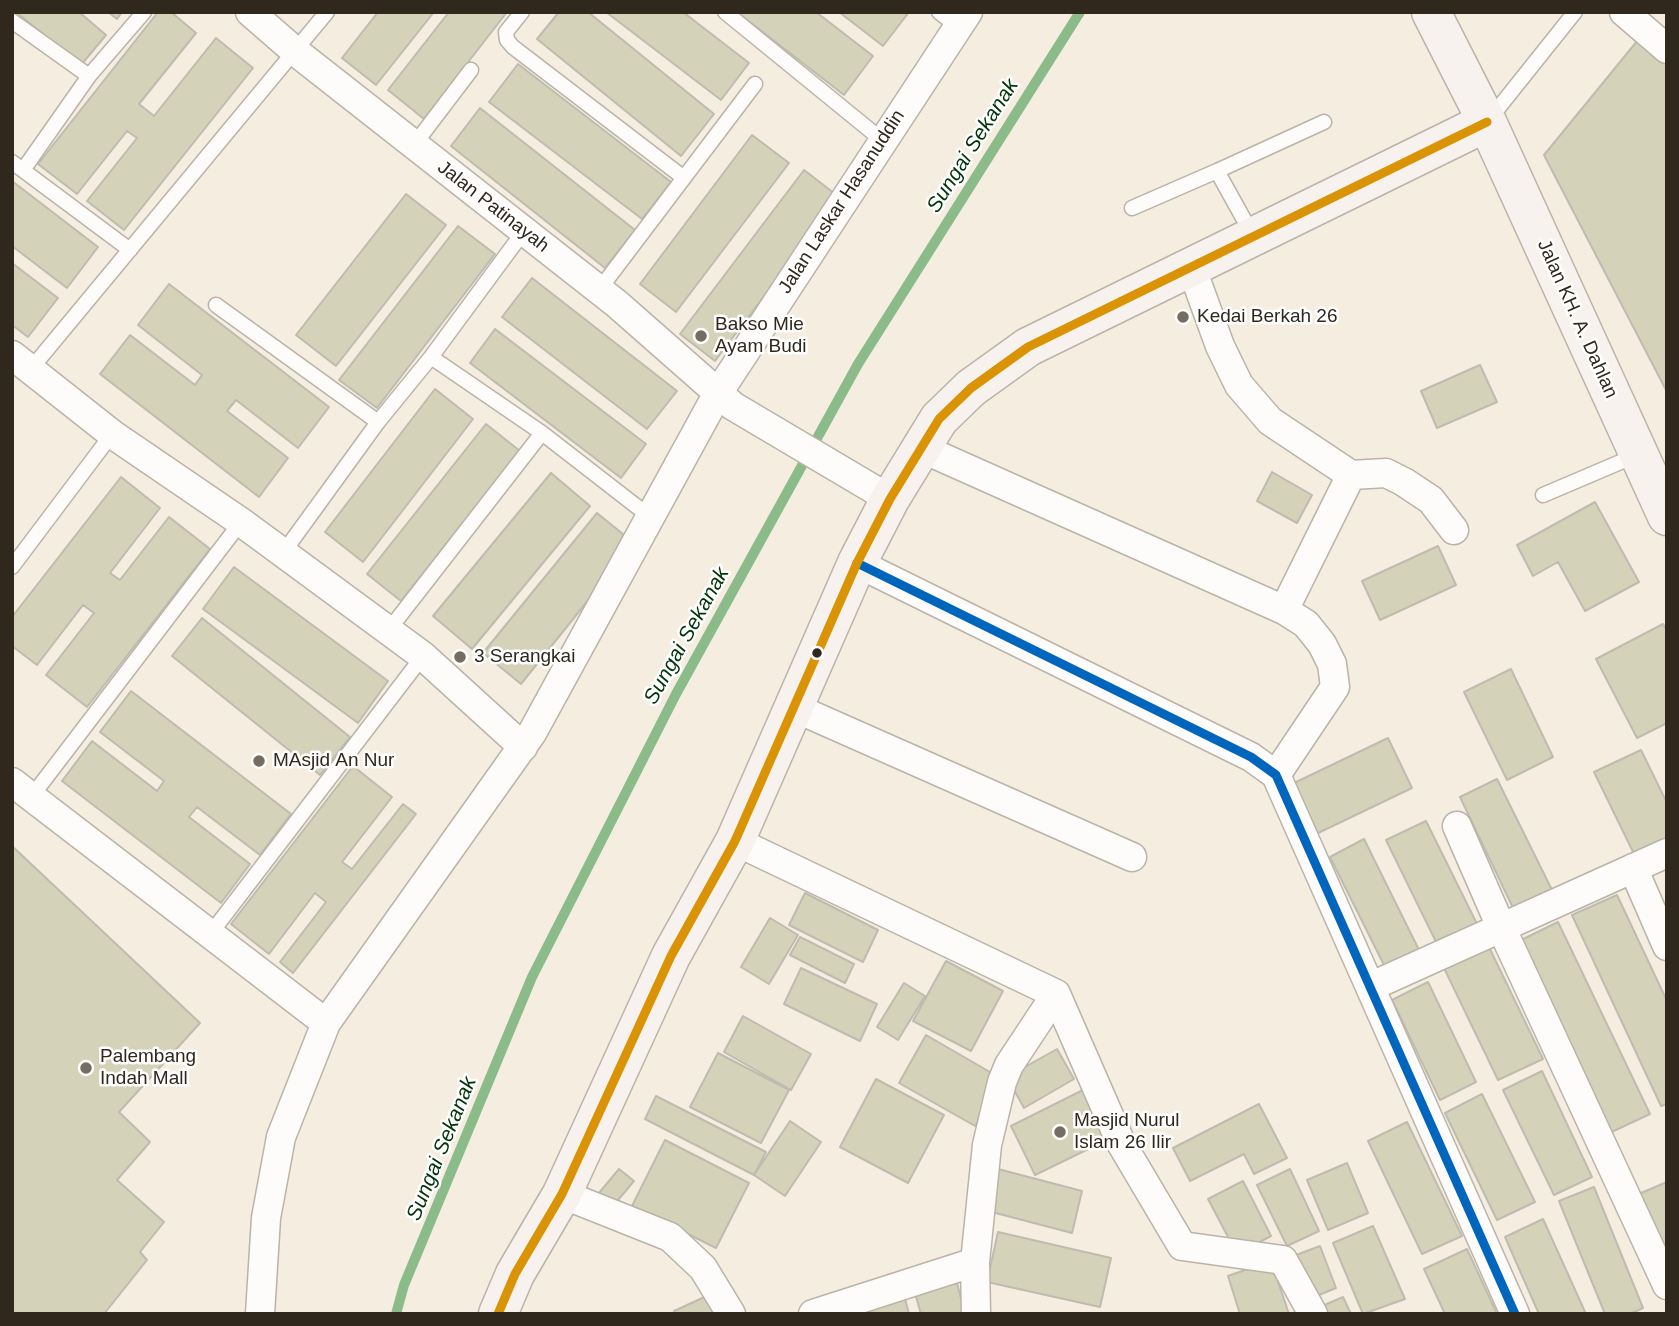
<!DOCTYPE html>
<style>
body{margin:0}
#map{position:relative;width:1679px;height:1326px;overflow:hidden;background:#f5ede0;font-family:Arial,sans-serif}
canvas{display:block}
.frame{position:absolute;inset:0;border:14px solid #30281d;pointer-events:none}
</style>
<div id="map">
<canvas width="1679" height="1326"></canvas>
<div class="frame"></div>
</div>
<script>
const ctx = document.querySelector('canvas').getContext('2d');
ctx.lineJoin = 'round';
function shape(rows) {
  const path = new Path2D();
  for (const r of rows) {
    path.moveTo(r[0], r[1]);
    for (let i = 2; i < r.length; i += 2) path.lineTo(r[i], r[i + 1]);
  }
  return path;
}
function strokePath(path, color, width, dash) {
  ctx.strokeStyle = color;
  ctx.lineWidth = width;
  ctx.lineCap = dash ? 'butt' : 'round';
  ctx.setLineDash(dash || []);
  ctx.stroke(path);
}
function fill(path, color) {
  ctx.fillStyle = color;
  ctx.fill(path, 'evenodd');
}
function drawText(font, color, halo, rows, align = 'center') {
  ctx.font = font + ' Arial,sans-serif';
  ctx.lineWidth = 5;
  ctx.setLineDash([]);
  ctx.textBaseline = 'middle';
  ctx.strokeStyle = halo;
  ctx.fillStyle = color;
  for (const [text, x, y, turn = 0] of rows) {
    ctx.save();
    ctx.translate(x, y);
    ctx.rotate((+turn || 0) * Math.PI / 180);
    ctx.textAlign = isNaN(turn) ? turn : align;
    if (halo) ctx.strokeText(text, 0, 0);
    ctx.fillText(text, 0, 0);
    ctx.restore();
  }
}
const stream = shape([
 [396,1314,404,1285,532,977,676,694,858,364,1080,12]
]);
const building = shape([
 [16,12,79,12,106,35,81,65,16,12],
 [108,12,122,12,117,19,108,12],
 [158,12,171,12,196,33,139,104,154,116,216,38,253,68,124,230,87,201,137,138,127,131,77,194,38,164,158,12],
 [378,12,434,12,376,85,342,58,378,12],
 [449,12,507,12,424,119,388,90,449,12],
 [559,12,588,12,714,114,681,156,537,39,559,12],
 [606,12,683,12,749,63,721,100,606,12],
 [737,12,816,12,873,56,844,95,737,12],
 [839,12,909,12,883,46,839,12],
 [1638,40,1667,64,1667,392,1544,155,1638,40],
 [518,64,671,182,642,219,489,102,518,64],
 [480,108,635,230,605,268,451,146,480,108],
 [752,135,789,163,676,312,640,284,752,135],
 [804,170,839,197,715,361,680,334,804,170],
 [12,181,98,247,67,288,12,246,12,181],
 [406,194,446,225,336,366,296,335,406,194],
 [458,226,495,254,377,408,339,380,458,226],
 [12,263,58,298,28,337,12,325,12,263],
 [532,278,677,391,647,429,502,317,532,278],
 [169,284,329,407,298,448,236,400,227,411,288,458,259,497,100,374,130,335,195,385,202,375,138,325,169,284],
 [495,329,646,444,621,478,470,363,495,329],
 [1480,365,1497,402,1437,428,1421,391,1480,365],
 [435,389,473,419,363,562,325,532,435,389],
 [486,424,520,451,401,601,367,574,486,424],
 [1272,472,1312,495,1297,523,1257,501,1272,472],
 [551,473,590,506,472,649,433,616,551,473],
 [121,477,160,508,110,573,120,580,169,517,210,549,87,707,46,675,94,613,83,605,37,665,12,646,12,617,121,477],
 [1595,502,1639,582,1585,611,1558,562,1533,576,1517,545,1595,502],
 [597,513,634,543,521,684,483,653,597,513],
 [1438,546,1456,585,1380,620,1362,581,1438,546],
 [234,567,388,681,358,723,203,609,234,567],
 [202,618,350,737,320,775,172,656,202,618],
 [1663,624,1667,631,1667,723,1637,738,1596,659,1663,624],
 [1511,669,1553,757,1507,780,1464,692,1511,669],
 [131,691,291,814,260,855,197,807,189,817,250,864,221,903,62,781,92,741,157,791,164,781,100,732,131,691],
 [1388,738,1412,788,1316,834,1292,784,1388,738],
 [1641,750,1667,803,1667,845,1637,860,1594,772,1641,750],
 [353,766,392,797,342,862,352,869,403,804,416,814,293,973,280,962,326,902,315,893,269,954,231,924,353,766],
 [1497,779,1554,894,1515,912,1460,797,1497,779],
 [1426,821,1479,928,1439,948,1386,840,1426,821],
 [1364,839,1422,956,1388,973,1330,857,1364,839],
 [12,846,200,1023,119,1112,150,1142,117,1180,164,1222,140,1252,147,1260,104,1314,12,1314,12,846],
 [805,893,878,930,863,962,789,925,805,893],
 [1617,895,1667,1001,1667,1104,1661,1106,1572,915,1617,895],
 [770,918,798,935,769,984,741,967,770,918],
 [1558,922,1650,1114,1603,1136,1511,945,1558,922],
 [800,937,854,964,845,983,790,955,800,937],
 [1488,945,1543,1059,1498,1080,1443,966,1488,945],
 [946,961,1003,991,971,1051,913,1021,946,961],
 [801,968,877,1004,860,1041,784,1004,801,968],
 [1428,982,1476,1082,1440,1100,1392,1000,1428,982],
 [904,983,925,996,898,1040,877,1027,904,983],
 [743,1016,811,1054,791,1090,724,1052,743,1016],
 [926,1035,1002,1079,975,1126,899,1083,926,1035],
 [1057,1049,1074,1079,1024,1108,1007,1077,1057,1049],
 [718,1053,789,1090,761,1143,690,1107,718,1053],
 [1542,1071,1592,1177,1554,1195,1503,1090,1542,1071],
 [876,1079,944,1115,908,1183,840,1147,876,1079],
 [1085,1089,1109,1139,1035,1175,1011,1126,1085,1089],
 [1482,1094,1535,1202,1497,1220,1445,1113,1482,1094],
 [656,1096,766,1152,754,1175,645,1119,656,1096],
 [1259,1104,1287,1158,1254,1174,1244,1154,1190,1181,1173,1148,1259,1104],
 [790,1121,821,1142,785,1196,754,1175,790,1121],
 [1407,1122,1462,1236,1422,1254,1368,1141,1407,1122],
 [665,1140,749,1183,716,1248,632,1206,665,1140],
 [1347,1163,1368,1213,1328,1230,1307,1180,1347,1163],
 [619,1169,634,1181,613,1206,599,1193,619,1169],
 [998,1169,1082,1191,1072,1233,988,1211,998,1169],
 [1290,1169,1319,1231,1287,1246,1257,1185,1290,1169],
 [1243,1181,1271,1236,1237,1254,1208,1199,1243,1181],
 [1667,1182,1667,1272,1634,1196,1667,1182],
 [1594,1187,1643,1308,1630,1314,1605,1314,1559,1201,1594,1187],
 [1543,1219,1586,1314,1539,1314,1505,1237,1543,1219],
 [1373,1226,1405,1299,1363,1314,1333,1243,1373,1226],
 [998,1232,1111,1258,1100,1307,987,1282,998,1232],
 [1320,1246,1336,1288,1299,1303,1283,1260,1320,1246],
 [1467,1249,1497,1314,1445,1314,1424,1269,1467,1249],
 [1271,1261,1289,1314,1240,1314,1228,1276,1271,1261],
 [957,1283,965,1314,921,1314,915,1293,957,1283],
 [903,1291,909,1314,851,1314,903,1291],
 [709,1295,717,1314,675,1314,674,1311,709,1295],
 [1343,1297,1351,1314,1304,1314,1343,1297]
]);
const lane = shape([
 [522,12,506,32,507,40,513,47,684,178],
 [725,12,882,140],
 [939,12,958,27],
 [12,21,89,76],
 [1488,121,1575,12],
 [414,145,471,70],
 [12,162,130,250],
 [23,170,89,76,144,12],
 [1132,208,1217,171],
 [1252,234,1217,171,1324,122],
 [599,290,755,84],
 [216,305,378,422],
 [431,357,542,433,649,516],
 [30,370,327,12],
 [1543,495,1637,455],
 [283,553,378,422,431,357,524,231],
 [12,567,112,434],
 [388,631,542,433],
 [32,796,241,522],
 [211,933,423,656]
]);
const street = shape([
 [250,12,296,52,617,304,733,406,890,499],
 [1624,12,1667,49],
 [1192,269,1220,346,1239,385,1270,421,1351,475,1386,473,1404,482,1431,500,1454,530],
 [12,355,112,434,241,522,423,656,523,747],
 [921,448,1284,610,1351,475],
 [857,563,1251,757,1276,775,1515,1314],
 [793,707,1132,857],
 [1276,775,1335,687,1332,664,1322,644,1306,624,1284,610],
 [12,782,326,1023,532,733,718,393,968,12],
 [1457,826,1501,927,1667,1285],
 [735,841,1056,994,1121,1143,1182,1246,1283,1260,1313,1314],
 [1633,868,1667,946],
 [1372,986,1667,853],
 [562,1194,670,1237,703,1268,731,1314],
 [260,1314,266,1218,281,1137,326,1023],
 [813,1314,975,1262],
 [976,1314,975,1262,987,1145,1002,1082,1009,1065,1056,994]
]);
const secondary = shape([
 [1431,12,1487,122,1667,516],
 [498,1314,515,1274,562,1194,671,956,735,841,857,563,890,499,939,419,971,388,1028,347,1487,122]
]);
const bus1 = shape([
 [857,563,1251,757,1276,775,1515,1314]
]);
const bus2 = shape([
 [498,1314,515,1274,562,1194,671,956,735,841,857,563,890,499,939,419,971,388,1028,347,1487,122]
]);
const markers = [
 [1183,317,7,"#756d61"],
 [701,336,7,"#756d61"],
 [817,653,6,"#30281d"],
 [460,657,7,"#756d61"],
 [259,761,7,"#756d61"],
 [86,1068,7,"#756d61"],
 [1060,1132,7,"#756d61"]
];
const streetNames = [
 ["Jalan Laskar Hasanuddin",842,202,-57],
 ["Jalan Patinayah",493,207,38],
 ["Jalan KH. A. Dahlan",1577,319,66]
];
const poiNames = [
 ["Kedai Berkah 26",1197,317],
 ["Bakso Mie",715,325],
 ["Ayam Budi",715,347],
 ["3 Serangkai",474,657],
 ["MAsjid An Nur",273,761],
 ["Palembang",100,1057],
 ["Indah Mall",100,1079],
 ["Masjid Nurul",1074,1121],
 ["Islam 26 Ilir",1074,1143]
];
const waterNames = [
 ["Sungai Sekanak",973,146,-58],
 ["Sungai Sekanak",687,636,-61],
 ["Sungai Sekanak",442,1149,-68]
];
strokePath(stream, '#8abb88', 10);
fill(building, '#d5d2ba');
strokePath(building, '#bebbaf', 2);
strokePath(lane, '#bab3a8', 17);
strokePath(street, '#bab3a8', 31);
strokePath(secondary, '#bab3a8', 41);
strokePath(lane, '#fefcfa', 14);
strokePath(street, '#fefcfa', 28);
strokePath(secondary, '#f8f2ee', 38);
strokePath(bus1, '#0065bd', 9);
strokePath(bus2, '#d99304', 9);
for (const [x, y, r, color] of markers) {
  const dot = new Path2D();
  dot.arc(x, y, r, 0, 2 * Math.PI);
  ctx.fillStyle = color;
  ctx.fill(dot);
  strokePath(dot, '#fff', 2.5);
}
drawText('19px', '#30281d', '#fff', streetNames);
drawText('19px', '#30281d', '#fff', poiNames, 'left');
drawText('italic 21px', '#003509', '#fff', waterNames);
</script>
